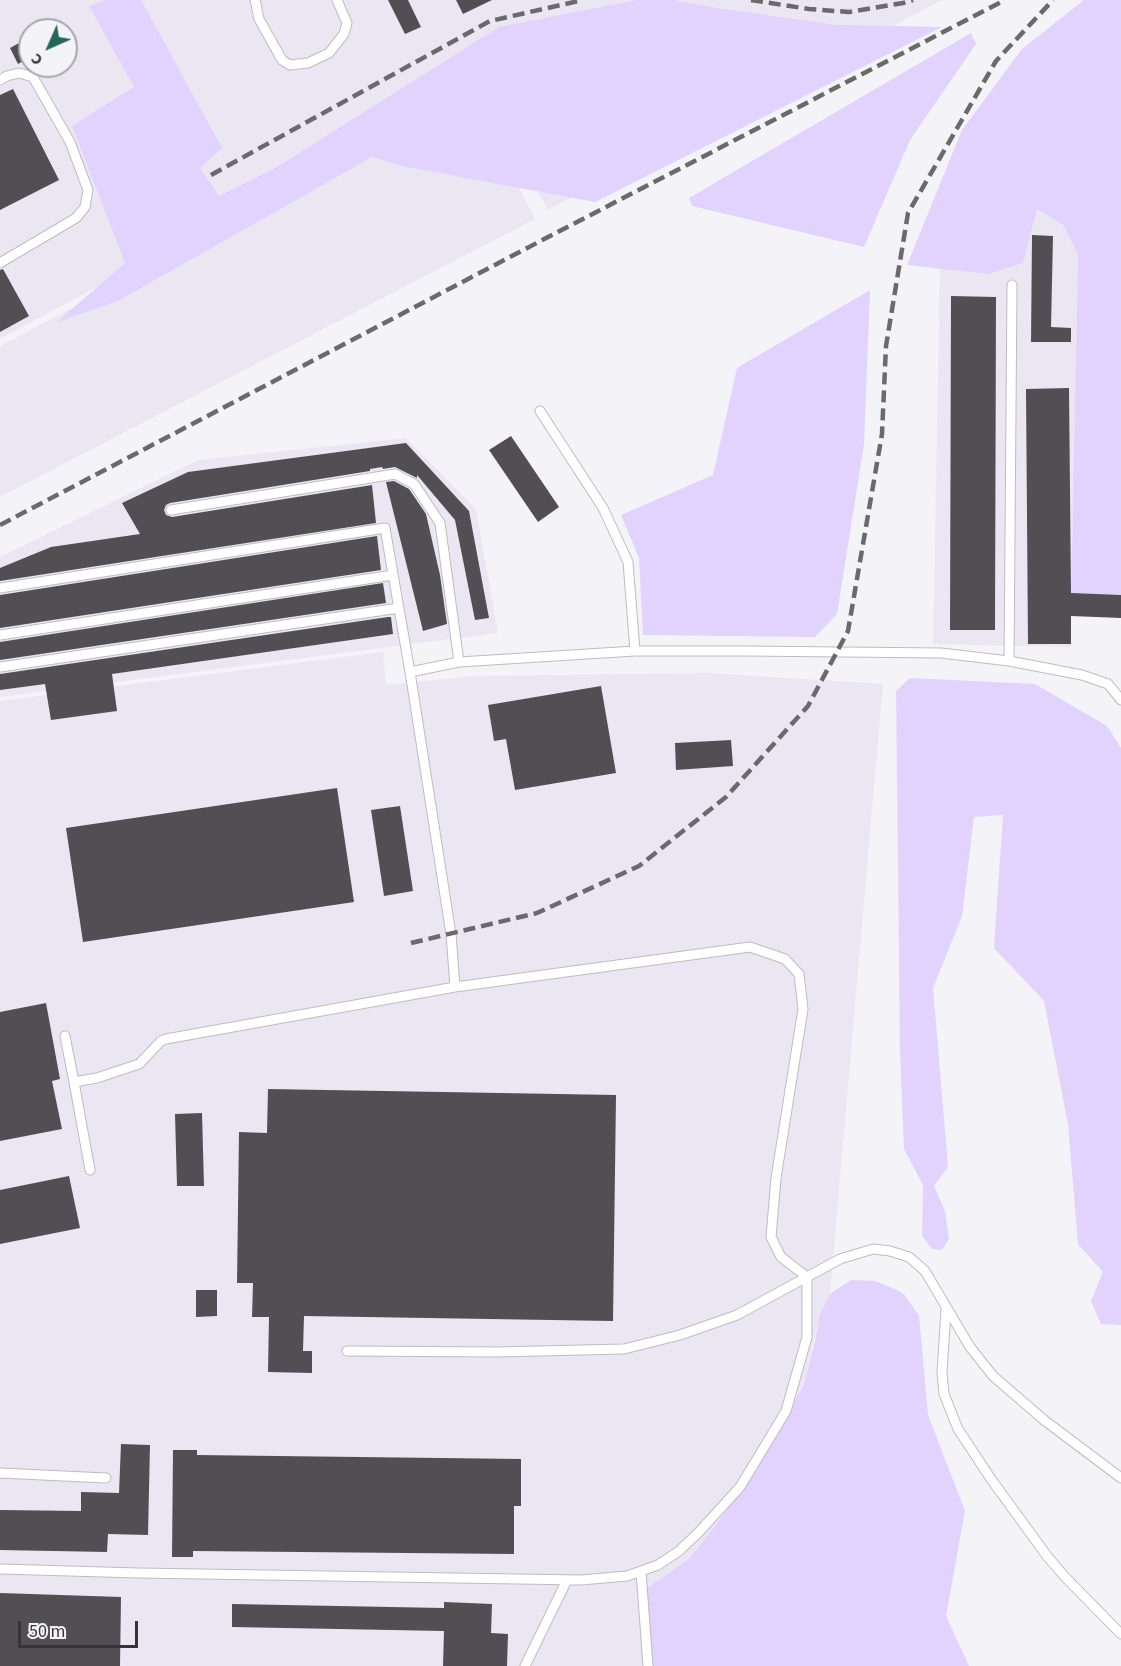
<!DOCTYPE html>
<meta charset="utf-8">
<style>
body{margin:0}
#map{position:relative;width:1121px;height:1666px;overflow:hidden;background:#f4f3f7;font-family:"Source Sans 3",sans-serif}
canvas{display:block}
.north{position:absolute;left:18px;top:18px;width:60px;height:60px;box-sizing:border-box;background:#f4f3f7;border:2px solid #a8a7aa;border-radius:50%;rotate:225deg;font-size:16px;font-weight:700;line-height:24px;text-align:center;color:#353436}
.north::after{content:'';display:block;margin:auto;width:21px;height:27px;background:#226759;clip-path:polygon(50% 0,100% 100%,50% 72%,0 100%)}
.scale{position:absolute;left:18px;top:1621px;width:120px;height:27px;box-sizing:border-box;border:3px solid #353436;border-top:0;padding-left:8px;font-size:18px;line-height:21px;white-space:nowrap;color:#353436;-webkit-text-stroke:4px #f4f3f7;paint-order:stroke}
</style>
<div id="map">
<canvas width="1121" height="1666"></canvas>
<div class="north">С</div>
<div class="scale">50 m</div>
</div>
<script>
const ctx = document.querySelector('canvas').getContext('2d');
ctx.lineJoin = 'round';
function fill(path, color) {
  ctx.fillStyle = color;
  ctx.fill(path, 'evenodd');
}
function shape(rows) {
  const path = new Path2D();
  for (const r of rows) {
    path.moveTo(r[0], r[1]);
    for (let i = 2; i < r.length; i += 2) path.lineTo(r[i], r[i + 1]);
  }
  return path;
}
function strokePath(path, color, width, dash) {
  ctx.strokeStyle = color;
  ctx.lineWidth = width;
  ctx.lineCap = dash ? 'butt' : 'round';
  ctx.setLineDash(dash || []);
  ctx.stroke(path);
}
const built = shape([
 [0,0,942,0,548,210,478,82,0,339],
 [30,30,66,30,66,66,30,66],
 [472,96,535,219,0,497,0,346],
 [1020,197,1063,225,1078,253,1070,647,933,644,940,270,966,211],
 [406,438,476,509,498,633,0,697,0,557,198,460],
 [383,652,386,685,474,676,707,673,883,684,830,1294,820,1315,803,1387,738,1496,689,1559,647,1588,650,1666,0,1666,0,701]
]);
const green = shape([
 [106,0,141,0,222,148,200,168,219,196,277,167,499,27,637,0,674,0,717,8,837,25,942,27,595,202,402,166,372,157,118,301,57,322,125,263,72,126,134,87,89,6],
 [1084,0,1121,0,1121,595,1071,594,1078,254,1063,225,1037,209,1023,263,988,274,907,265,962,130,1022,49],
 [971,33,976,44,910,140,864,247,692,206,689,198],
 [870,290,864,444,837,614,815,637,643,635,639,558,621,515,713,475,737,368],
 [910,678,1035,684,1107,726,1121,748,1121,1325,1101,1324,1091,1301,1103,1272,1078,1244,1068,1124,1044,1001,994,948,1003,815,974,817,962,916,933,988,948,1167,934,1186,945,1211,949,1239,942,1250,932,1249,922,1236,923,1185,904,1149,900,1051,896,691],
 [851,1280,875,1281,897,1290,904,1294,919,1316,928,1415,965,1511,946,1616,969,1666,653,1666,647,1588,689,1559,738,1496,803,1387,815,1341,820,1314,830,1294]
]);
const building = shape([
 [388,0,408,0,421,27,405,34],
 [456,0,492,0,463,14],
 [30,37,30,57,18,64,10,48],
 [13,89,59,180,0,210,0,95],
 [1032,235,1053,236,1051,327,1071,328,1071,342,1031,342],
 [3,269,29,316,0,332,0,270],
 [951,296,996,297,995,630,950,630],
 [1069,388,1071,593,1121,595,1121,618,1071,616,1071,644,1028,644,1026,389],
 [511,436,559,507,538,522,489,450],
 [406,443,469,511,489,618,475,620,455,520,417,475,417,478,395,467,383,469,382,467,370,469,370,471,170,503,166,505,164,510,166,515,172,517,372,485,376,523,0,581,0,568,51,547,140,534,122,503,188,472],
 [394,481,409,489,426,514,440,575,447,624,423,631,386,482],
 [377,536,381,570,0,628,0,595],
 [383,583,386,603,0,660,0,642],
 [388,617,391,617,393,634,112,674,117,711,51,720,45,684,0,690,0,674],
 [601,686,616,773,515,790,506,739,494,741,488,705],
 [731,740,733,766,676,770,675,743],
 [337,788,354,902,83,942,66,828],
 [400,806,413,891,384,896,371,810],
 [46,1003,60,1079,52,1081,62,1129,0,1141,0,1012],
 [268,1089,616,1095,613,1321,304,1316,303,1351,312,1351,312,1373,268,1372,269,1317,252,1317,253,1283,237,1283,239,1132,267,1133],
 [202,1113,204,1186,177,1186,175,1114],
 [69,1176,80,1228,0,1244,0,1190],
 [196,1290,217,1290,217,1316,196,1317],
 [121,1444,150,1445,148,1535,108,1534,107,1552,0,1550,0,1510,81,1511,81,1492,119,1493],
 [173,1450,197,1450,197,1455,521,1459,521,1506,514,1506,514,1554,193,1551,193,1557,172,1557],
 [0,1593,121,1597,120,1666,0,1666],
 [444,1602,492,1604,491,1633,508,1634,507,1666,443,1666,444,1631,232,1627,232,1604,444,1608]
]);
const lane = shape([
 [255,0,259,19,282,60,290,65,308,63,329,53,344,34,347,23,337,0],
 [0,80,7,76,19,73,33,77,70,142,88,190,85,207,76,218,0,263],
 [540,411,603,508,628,562,635,651],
 [171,510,395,474,414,484,440,523,459,662],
 [0,588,385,528,410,672,451,934,455,987],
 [0,635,393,575],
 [1009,661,1012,285],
 [0,667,399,608],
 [410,672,459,662,635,651,745,651,941,653,1009,661,1082,675,1108,684,1121,700],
 [65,1036,74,1082],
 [946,1309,942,1373,944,1394,958,1429,991,1479,1047,1556,1065,1577,1121,1634],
 [347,1351,497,1352,624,1349,680,1335,737,1315,840,1259,873,1249,890,1251,909,1257,925,1271,970,1347,993,1376,1044,1420,1121,1478],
 [0,1473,106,1478],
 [0,1569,138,1573,581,1580,627,1576,658,1565,679,1551,699,1532,740,1487,786,1411,807,1337,807,1277,781,1257,771,1237,776,1178,803,1009,799,974,785,959,750,947,455,987,166,1039,161,1041,139,1064,97,1078,74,1082,90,1170],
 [641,1571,648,1666],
 [525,1666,567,1580]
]);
const rail = shape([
 [751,0,809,9,849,12,903,3,913,0],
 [211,175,490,21,583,0],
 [0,525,550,236,1005,0],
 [411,943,537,913,639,866,726,797,808,706,848,631,882,434,886,346,908,213,996,61,1053,0]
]);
fill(built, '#eae7f3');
fill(green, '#e1d3fd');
fill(building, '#514f53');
strokePath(lane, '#bebcc1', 11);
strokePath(lane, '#fff', 9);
strokePath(rail, '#6a696b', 4.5, [12, 6]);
</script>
